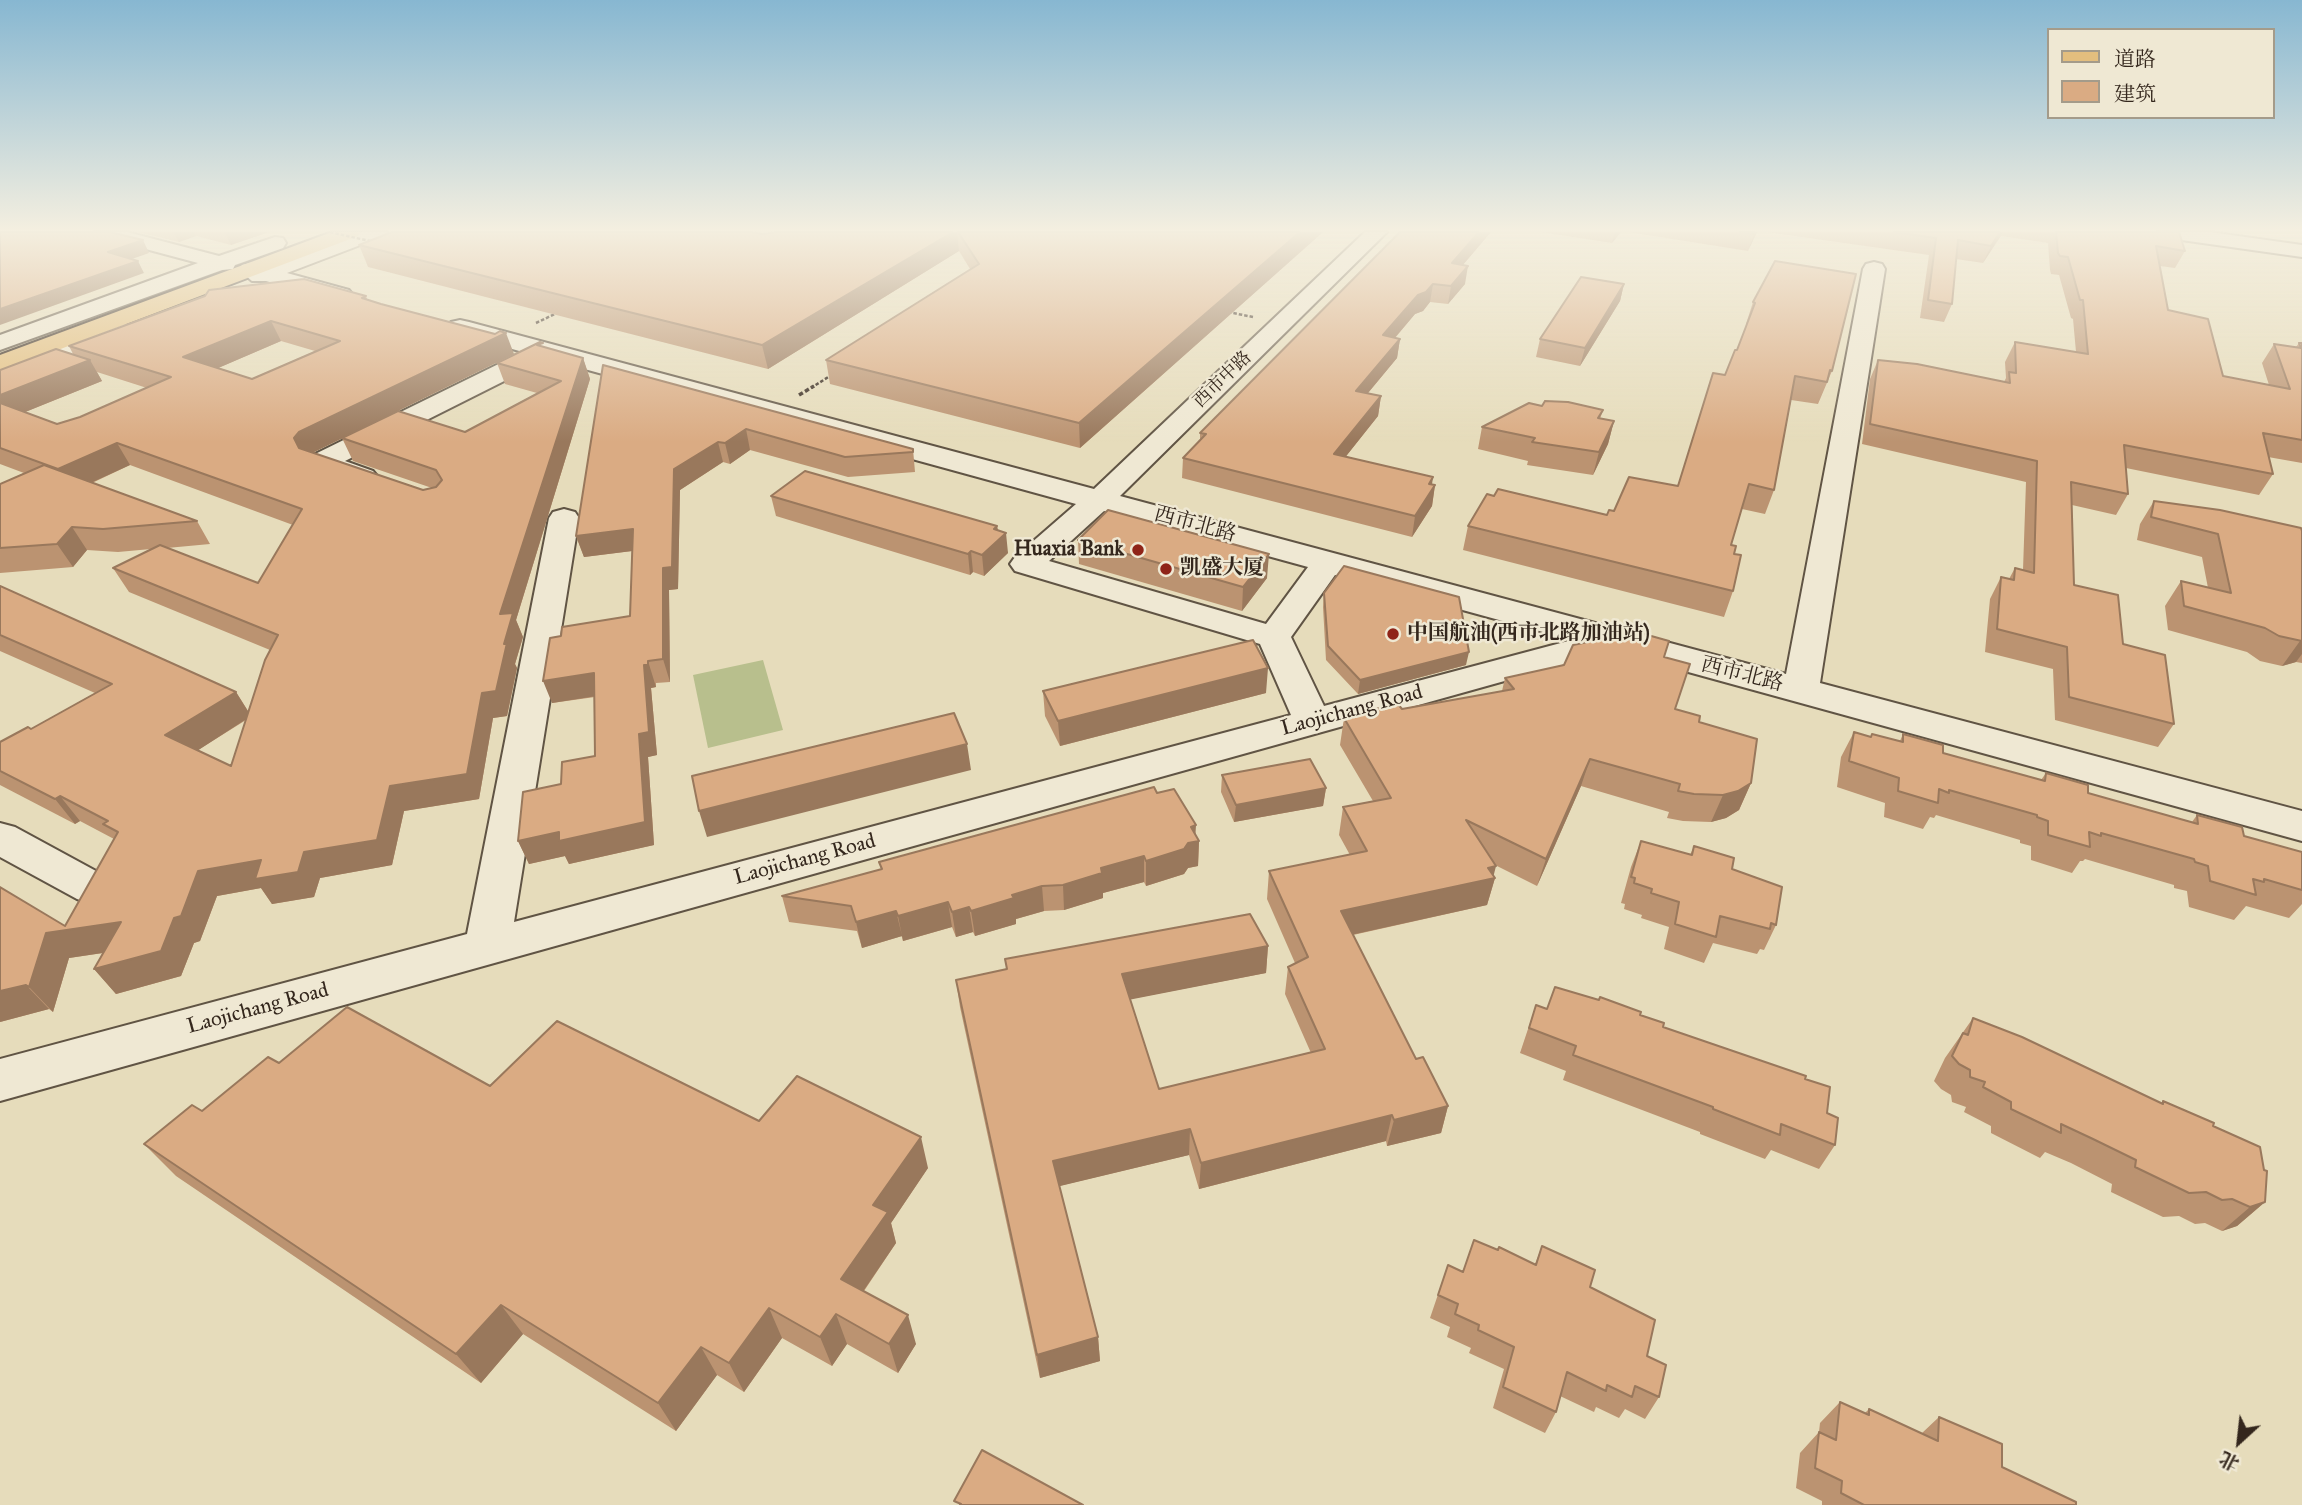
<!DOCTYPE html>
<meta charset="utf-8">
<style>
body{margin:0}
#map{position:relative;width:2302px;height:1505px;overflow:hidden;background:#e6dcbb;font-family:"IM FELL Great Primer","Noto Serif SC",serif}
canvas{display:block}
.legend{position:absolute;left:2047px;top:28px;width:228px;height:91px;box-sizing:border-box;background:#efe8d3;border:2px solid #a49b8a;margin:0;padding:9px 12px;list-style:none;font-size:21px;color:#34271d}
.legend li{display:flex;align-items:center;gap:14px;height:35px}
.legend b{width:35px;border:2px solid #a49b8a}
.north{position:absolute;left:2204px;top:1407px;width:70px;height:70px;-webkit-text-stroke:5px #efe8d3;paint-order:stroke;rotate:207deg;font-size:19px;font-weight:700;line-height:28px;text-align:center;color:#34271d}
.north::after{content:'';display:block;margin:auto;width:24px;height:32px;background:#34271d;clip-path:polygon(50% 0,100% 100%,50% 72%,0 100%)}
</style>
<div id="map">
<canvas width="2302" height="1505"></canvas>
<ul class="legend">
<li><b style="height:9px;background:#e3be7e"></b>道路</li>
<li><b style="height:19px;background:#daab83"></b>建筑</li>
</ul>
<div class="north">北</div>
</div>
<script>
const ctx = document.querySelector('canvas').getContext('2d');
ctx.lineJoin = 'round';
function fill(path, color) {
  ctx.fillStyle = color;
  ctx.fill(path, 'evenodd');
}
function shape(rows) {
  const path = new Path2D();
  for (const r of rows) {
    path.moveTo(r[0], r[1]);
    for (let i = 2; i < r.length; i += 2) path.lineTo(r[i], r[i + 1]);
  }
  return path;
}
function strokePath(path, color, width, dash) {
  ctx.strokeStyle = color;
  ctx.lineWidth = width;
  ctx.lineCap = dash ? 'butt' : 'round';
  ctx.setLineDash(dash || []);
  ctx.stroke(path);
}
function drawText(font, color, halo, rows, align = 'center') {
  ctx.font = font + ' "IM FELL Great Primer","Noto Serif SC",serif';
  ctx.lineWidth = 5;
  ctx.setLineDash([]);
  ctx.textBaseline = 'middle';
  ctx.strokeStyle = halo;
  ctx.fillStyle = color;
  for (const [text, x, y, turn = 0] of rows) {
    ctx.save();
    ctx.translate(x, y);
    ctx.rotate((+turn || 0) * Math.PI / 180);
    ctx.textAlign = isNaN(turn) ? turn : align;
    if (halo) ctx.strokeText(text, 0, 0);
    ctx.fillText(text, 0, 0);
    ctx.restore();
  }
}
const green = shape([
 [763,660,783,730,708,748,693,675]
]);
const pathFar1 = shape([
 [1228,312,1253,317],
 [536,323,559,312],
 [811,388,833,374]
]);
const path = shape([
 [799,395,814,386]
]);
const minor = shape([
 [94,232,127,232,219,256,275,237,283,238,286,243,283,248,235,265,233,269,222,270,0,350,0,335,198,263,97,236,94,232],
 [358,232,387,232,384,236,287,273,349,290,353,295,349,300,341,302,266,281,252,281,239,270,242,265,250,263,264,267,358,232],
 [1365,232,1387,232,1120,496,1786,674,1863,269,1866,264,1874,262,1882,264,1885,269,1820,683,2302,811,2302,841,1612,651,0,1101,0,1059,467,934,549,518,553,512,564,509,575,512,579,518,514,922,1291,715,1260,644,1015,571,1010,564,1015,557,1076,504,548,359,345,461,373,471,378,477,373,483,363,486,311,468,307,462,311,456,523,352,451,332,448,327,451,322,460,320,469,322,1094,489,1365,232],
 [1104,511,1308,567,1266,624,1049,561,1104,511],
 [1335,575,1572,640,1324,706,1291,637,1335,575],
 [2157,232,2210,232,2302,245,2302,257,2167,238,2160,236,2157,232],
 [119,323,128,325,131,330,128,335,0,383,0,366,119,323],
 [0,823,15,827,107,877,114,888,107,899,92,904,77,899,0,857,0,823]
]);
const major = shape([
 [332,232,361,232,358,236,0,372,0,355,332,232]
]);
const pathBridge = shape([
 [330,232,374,242]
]);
const wall = shape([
 [137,232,269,232,231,245,196,236,179,242],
 [776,232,1323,232,1080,448,830,384,826,360,970,269,959,251,768,369,368,267,359,245,762,234],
 [1491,232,1463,265,1465,284,1448,304,1430,302,1423,311,1415,314,1395,338,1400,339,1397,358,1368,393,1381,396,1378,416,1346,456,1435,485,1432,506,1412,537,1182,478,1183,458,1200,440,1200,433],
 [1540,232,1621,232,1612,243],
 [1628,232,1757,232,1748,251],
 [1766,232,2179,232,2185,251,2175,268,2160,266,2168,310,2223,376,2269,385,2262,363,2274,344,2296,347,2299,343,2302,343,2302,341,2302,463,2268,457,2273,474,2259,495,2126,468,2128,494,2116,515,2072,505,2074,585,2123,644,2174,724,2158,747,2055,720,2053,669,1985,652,1990,599,2001,577,2009,579,2015,568,2023,570,2026,482,1862,444,1870,379,1878,360,2004,382,2006,378,2005,362,2015,342,2076,352,2073,319,2071,318,2059,275,2051,274,2050,270,2048,243,2001,236,1983,263,1956,259,1952,304,1944,322,1920,318,1929,255],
 [1775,261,1832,371,1818,404,1791,400,1774,490,1765,514,1742,509,1731,545,1734,554,1733,591,1724,617,1463,550,1468,526,1607,515,1614,511,1678,486,1725,375,1737,350,1747,324,1746,324,1753,302],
 [1624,284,1620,301,1580,366,1536,357,1540,339],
 [366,296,367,299,514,354,312,453,423,490,432,488,353,461,342,438,465,432,537,393,505,384,497,363,544,347,583,358,590,379,516,620,523,637,515,664,517,668,507,716,493,718,479,799,404,811,392,865,320,878,314,897,272,904,261,888,217,896,200,941,194,943,181,976,116,994,94,969,103,953,69,958,53,1012,49,1009,0,1022,65,926,114,839,80,821,75,824,0,785,0,742,31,729,95,693,0,651,0,586,236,692,248,711,270,650,129,592,113,568,151,549,118,552,87,550,73,567,0,573,0,484,24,473,0,464,0,395,73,354,69,346],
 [281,341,315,351,252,379,218,368],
 [97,372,147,388,80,417,57,424,25,412,102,381],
 [130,465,293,525,258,583,167,548,210,544,197,521,92,483],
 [246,720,231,766,198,750],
 [603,365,913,449,915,472,848,477,750,450,730,464,723,462,680,490,678,589,669,590,670,682,656,683,656,687,651,688,657,755,648,757,654,845,569,864,565,856,529,864,518,841,561,784,595,756,595,697,552,703,561,636,630,616,632,551,584,557,576,536],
 [1542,406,1603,410,1600,419,1614,421,1608,444,1593,475,1527,465,1528,461,1478,449,1482,427],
 [771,496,997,526,998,530,1008,553,984,576,973,572,970,575,776,516],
 [2154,501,2302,531,2302,663,2296,662,2282,666,2260,661,2247,652,2168,630,2165,606,2181,581,2208,588,2202,557,2137,540,2140,524],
 [1078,540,1267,578,1242,611,1079,564],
 [1324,593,1466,665,1358,694,1326,660,1323,607],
 [1664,657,1675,709,1699,722,1751,783,1739,810,1726,818,1711,822,1683,821,1667,818,1669,812,1581,786,1537,886,1495,865,1493,876,1495,878,1487,905,1353,935,1416,1059,1448,1106,1441,1133,1387,1146,1386,1141,1199,1189,1189,1155,1059,1186,1098,1337,1100,1361,1040,1378,960,1007,956,980,1268,946,1266,973,1130,999,1159,1089,1311,1053,1285,994,1288,967,1295,963,1267,899,1269,871,1350,855,1339,835,1343,807,1373,801,1340,745,1344,718,1402,709,1502,691,1505,678],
 [1043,691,1266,693,1060,746,1045,716],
 [1854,732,1870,737,1872,734,1900,741,1903,734,1943,753,2041,780,2046,773,2088,793,2192,822,2197,815,2244,836,2302,852,2302,904,2289,918,2246,906,2234,920,2189,907,2187,891,2174,888,2174,885,2085,859,2083,861,2080,861,2072,873,2031,860,2031,846,2020,843,2020,840,1936,815,1934,818,1930,817,1923,829,1884,817,1885,803,1837,787,1841,757],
 [1222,775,1326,788,1323,806,1234,822,1221,792],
 [1157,793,1195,835,1199,841,1198,866,1188,868,1184,874,1146,886,1144,882,1103,893,1103,898,1064,910,1044,911,1016,919,1016,924,975,936,973,932,956,937,952,927,903,941,902,936,862,948,857,931,789,922,782,896,881,869,879,862],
 [1641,841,1690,855,1694,846,1732,869,1776,925,1764,950,1760,949,1757,954,1713,943,1704,963,1664,949,1669,927,1641,918,1642,915,1624,909,1625,904,1621,903,1631,867],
 [1536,1005,1547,1009,1640,1015,1663,1027,1805,1079,1827,1113,1835,1145,1819,1169,1771,1150,1765,1159,1700,1134,1700,1132,1563,1080,1566,1071,1520,1053],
 [1973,1018,2161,1103,2163,1101,2213,1126,2265,1202,2237,1226,2222,1231,2205,1223,2195,1224,2179,1216,2163,1217,2111,1192,2112,1184,2071,1163,2045,1152,2040,1158,1991,1133,1991,1126,1964,1112,1966,1107,1952,1102,1951,1095,1941,1089,1934,1081,1945,1058],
 [279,1063,490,1086,759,1121,928,1168,891,1223,896,1243,864,1291,916,1344,898,1373,847,1344,832,1366,782,1338,744,1392,717,1375,676,1431,523,1334,481,1383,176,1176,144,1144,202,1111],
 [1542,1246,1590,1287,1647,1356,1659,1397,1645,1419,1625,1409,1619,1418,1596,1407,1594,1412,1560,1396,1556,1412,1545,1433,1493,1408,1504,1369,1469,1353,1471,1348,1447,1337,1450,1327,1430,1318,1448,1265,1463,1272,1498,1250,1535,1264],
 [1840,1402,1865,1413,1869,1409,1921,1434,1939,1417,2002,1467,2076,1505,1822,1505,1822,1501,1796,1488,1800,1453,1819,1432,1820,1423]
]);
const shadedWall = shape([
 [173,232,194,232,196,236,179,242],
 [229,232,269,232,231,245,225,233],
 [953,232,957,232,959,251,768,369,762,345],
 [1300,232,1323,232,1080,448,1079,423],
 [1479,232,1491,232,1449,281,1452,263],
 [1615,232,1621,232,1612,243],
 [1755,232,1757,232,1748,251],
 [2000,232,2003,232,1983,263,1991,246],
 [143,240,149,253,115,265,108,252],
 [138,261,144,273,0,325,0,309],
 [1468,266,1465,284,1448,304,1451,286],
 [1433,284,1430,302,1423,311,1415,314,1381,354,1383,335,1418,295],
 [1624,284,1620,301,1580,366,1585,348],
 [271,321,281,341,195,378,183,357],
 [506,333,514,354,310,454,305,461,294,438,299,432],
 [1400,339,1397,358,1353,411,1356,391],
 [583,358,590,379,516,620,523,637,515,664,517,668,507,716,493,718,479,799,404,811,392,865,320,878,314,897,272,904,261,888,217,896,200,941,194,943,181,976,116,994,94,969,174,918,198,871,304,852,390,786,482,693,504,644,500,614],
 [90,360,102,381,3,421,0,416,0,395],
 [1381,396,1378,416,1332,474,1334,454],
 [1614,421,1608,444,1593,475,1599,452],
 [746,429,750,450,730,464,725,443],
 [718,442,723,462,680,490,678,589,669,590,670,682,663,659,663,568,674,469],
 [117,443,130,465,73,491,58,469],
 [1433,477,1431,492,1435,485,1432,506,1412,537,1415,516,1429,484],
 [997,526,999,539,1006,533,1008,553,984,576,982,555,994,529],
 [72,527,87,550,73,567,57,544],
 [633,529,640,550,584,557,576,536],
 [971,551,973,572,970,575,968,554],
 [1269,554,1267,578,1242,611,1243,587],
 [2300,641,2302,641,2302,654,2296,662,2282,666],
 [1469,652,1466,665,1358,694,1360,680],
 [648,661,656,687,651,688,657,755,648,757,654,845,569,864,565,856,529,864,518,841,639,734,644,665],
 [1268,668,1266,693,1060,746,1058,721],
 [594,673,603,695,552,703,543,681],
 [236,692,251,716,183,760,165,735],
 [967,744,971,770,707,837,699,811],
 [1590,759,1581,786,1537,886,1546,859],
 [1751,783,1739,810,1726,818,1711,822,1723,795],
 [1326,788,1323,806,1234,822,1236,805],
 [60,796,80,821,75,824,55,799],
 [1196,825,1195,842,1199,841,1198,866,1188,868,1184,874,1146,886,1146,861,1191,827],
 [1144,856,1144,882,1103,893,1103,898,1064,910,1063,885,1101,868],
 [1496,866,1493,878,1495,878,1487,905,1337,938,1341,911],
 [1042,886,1044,911,1016,919,1016,924,975,936,971,911,1012,895],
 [948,902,952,927,903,941,898,916],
 [969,907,973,932,956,937,952,912],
 [896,911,902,936,862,948,856,922],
 [121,922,142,947,69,958,53,1012,29,987,46,933],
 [1268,946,1266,973,1123,1001,1122,974],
 [26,985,49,1009,0,1022,0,991],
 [1448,1106,1441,1133,1387,1146,1394,1120],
 [1392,1115,1386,1141,1199,1189,1201,1163],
 [1190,1129,1189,1155,1056,1187,1053,1161],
 [921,1137,928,1168,891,1223,896,1243,851,1309,841,1279,873,1205],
 [2265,1202,2237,1226,2222,1231,2250,1207],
 [501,1305,523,1334,481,1383,456,1354],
 [769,1308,782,1338,744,1392,729,1363],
 [836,1314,847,1344,832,1366,820,1337],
 [908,1315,916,1344,898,1373,889,1344],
 [1098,1337,1100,1361,1040,1378,1037,1355],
 [701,1347,717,1375,676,1431,658,1403]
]);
const building = shape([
 [0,232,110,232,143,240,108,252,138,261,0,309,0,232],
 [392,232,752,232,762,234,776,232,953,232,762,345,359,245,392,232],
 [958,232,1300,232,1079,423,826,360,979,264,958,232],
 [1400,232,1479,232,1452,263,1468,266,1451,286,1433,284,1426,292,1418,295,1383,335,1400,339,1356,391,1381,396,1334,454,1433,477,1429,484,1435,485,1415,516,1183,458,1206,434,1200,433,1400,232],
 [1740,232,1755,232,1754,234,1740,232],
 [1894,232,2000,232,1991,246,1958,240,1952,304,1928,300,1936,238,1894,232],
 [2056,232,2179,232,2185,251,2156,246,2168,310,2208,319,2223,376,2290,389,2274,344,2301,348,2299,343,2302,343,2302,440,2263,433,2273,474,2124,445,2128,494,2071,482,2074,585,2118,595,2123,644,2165,655,2174,724,2069,697,2067,647,1997,629,2001,577,2014,580,2015,568,2034,573,2037,461,1870,424,1878,360,1917,364,2010,383,2009,372,2016,373,2015,342,2088,354,2083,300,2080,300,2068,257,2060,256,2058,253,2056,232],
 [1775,261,1856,274,1832,371,1830,370,1827,382,1795,376,1774,490,1749,484,1731,545,1736,546,1734,554,1741,555,1733,591,1468,526,1487,494,1494,496,1498,489,1607,515,1609,510,1614,511,1629,477,1678,486,1713,373,1725,375,1735,350,1737,350,1755,303,1753,302,1775,261],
 [1581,277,1624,284,1585,348,1540,339,1581,277],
 [304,279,366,296,362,298,381,304,495,334,500,331,506,333,299,432,294,438,299,448,423,490,436,487,442,480,436,470,342,438,398,411,465,432,561,381,497,363,540,342,543,343,537,345,583,358,500,614,513,613,504,644,507,643,496,691,482,693,467,774,390,786,377,840,304,852,298,872,255,879,261,860,198,871,181,916,174,918,161,951,94,969,121,922,46,933,29,987,26,985,0,991,0,887,65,926,118,832,103,824,108,821,60,796,55,799,0,771,0,742,28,727,31,729,112,684,0,635,0,586,236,692,165,735,231,766,265,660,278,635,113,568,160,545,258,583,302,509,117,443,58,469,0,448,0,403,57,424,80,417,171,377,69,346,205,296,209,290,304,279],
 [271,321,340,341,252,379,183,357,271,321],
 [56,349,90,360,0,395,0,370,56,349],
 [603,365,913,449,913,452,845,457,746,429,725,443,718,442,674,469,672,567,663,568,663,659,648,661,648,665,644,665,649,732,639,734,645,822,559,841,559,832,518,841,523,792,561,784,562,762,595,756,594,673,543,681,550,638,561,636,562,627,630,616,633,529,576,536,603,365],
 [1545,401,1568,402,1603,410,1598,418,1614,421,1599,452,1532,442,1535,438,1482,427,1529,403,1542,406,1545,401],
 [44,465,197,521,103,529,72,527,57,544,0,548,0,484,44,465],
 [805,471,997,526,994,529,1006,533,982,555,971,551,968,554,771,496,805,471],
 [2154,501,2220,510,2301,528,2302,531,2302,641,2279,636,2265,628,2184,606,2181,581,2231,593,2218,534,2151,517,2154,501],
 [1108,510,1269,554,1243,587,1078,540,1108,510],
 [1344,566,1459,597,1469,652,1360,680,1328,646,1324,593,1344,566],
 [1637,632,1669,641,1664,657,1690,664,1675,709,1700,716,1699,722,1757,739,1751,783,1738,791,1723,795,1694,794,1678,791,1680,784,1590,759,1546,859,1466,820,1496,866,1488,868,1495,878,1341,911,1416,1059,1423,1057,1448,1106,1394,1120,1392,1115,1201,1163,1190,1129,1053,1161,1098,1337,1037,1355,956,980,1007,969,1005,959,1250,914,1268,946,1122,974,1159,1089,1325,1049,1288,967,1308,957,1269,871,1367,851,1343,807,1391,798,1344,718,1397,703,1402,709,1514,689,1505,678,1564,665,1573,645,1637,632],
 [1253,640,1268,668,1058,721,1043,691,1253,640],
 [954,713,967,744,699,811,692,776,954,713],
 [1854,732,1871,737,1872,734,1903,742,1903,734,1943,745,1943,753,2045,781,2046,773,2088,785,2088,793,2198,824,2197,815,2242,827,2244,836,2302,852,2302,890,2264,879,2264,882,2253,879,2256,895,2210,881,2208,866,2195,862,2194,859,2101,833,2101,836,2089,832,2090,847,2048,835,2048,821,2037,817,2037,815,1949,790,1949,793,1939,789,1938,803,1898,791,1899,778,1849,761,1854,732],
 [1310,759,1326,788,1236,805,1222,775,1310,759],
 [1154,787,1157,793,1174,789,1196,825,1191,827,1199,841,1188,843,1184,849,1146,861,1144,856,1101,868,1102,873,1063,885,1042,886,1012,895,1014,898,971,911,969,907,952,912,948,902,898,916,896,911,856,922,851,906,782,896,882,869,879,862,1154,787],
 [1641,841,1692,855,1694,846,1734,858,1732,869,1782,887,1776,925,1771,923,1770,929,1720,916,1716,937,1675,924,1679,902,1651,893,1652,889,1634,883,1635,878,1631,877,1641,841],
 [1555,987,1599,1000,1600,997,1641,1012,1640,1015,1664,1023,1663,1027,1806,1076,1805,1079,1830,1087,1827,1113,1838,1118,1835,1145,1781,1124,1780,1135,1713,1109,1713,1107,1573,1055,1576,1046,1529,1028,1536,1005,1547,1009,1555,987],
 [347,1007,490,1086,557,1021,759,1121,797,1076,921,1137,873,1205,888,1212,841,1279,908,1315,889,1344,836,1314,820,1337,769,1308,729,1363,701,1347,658,1403,501,1305,456,1354,144,1144,192,1105,202,1111,268,1057,279,1063,347,1007],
 [1973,1018,2022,1037,2163,1104,2163,1101,2214,1123,2213,1126,2260,1147,2264,1170,2267,1171,2265,1202,2250,1207,2232,1199,2222,1200,2206,1192,2189,1193,2135,1167,2136,1160,2093,1139,2061,1124,2061,1133,2011,1109,2011,1102,1983,1087,1985,1082,1970,1077,1970,1070,1959,1064,1952,1056,1963,1033,1968,1035,1973,1018],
 [1474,1240,1498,1250,1499,1247,1536,1265,1542,1246,1595,1270,1590,1287,1655,1320,1647,1356,1666,1365,1659,1397,1635,1386,1632,1397,1607,1385,1606,1391,1567,1372,1556,1412,1503,1387,1514,1347,1478,1330,1479,1325,1455,1314,1458,1304,1438,1295,1448,1265,1463,1272,1474,1240],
 [1840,1402,1869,1415,1869,1409,1938,1441,1939,1417,2002,1444,2002,1467,2076,1502,2076,1505,1864,1505,1841,1493,1842,1481,1815,1468,1819,1432,1836,1440,1840,1402],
 [982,1450,1083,1505,960,1505,961,1504,954,1501,982,1450]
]);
const markers = [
 [1138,550,7,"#8f2418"],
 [1166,569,7,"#8f2418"],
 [1393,634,7,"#8f2418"]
];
const farStreetnames = [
 ["西市中路",1223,380,-44]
];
const streetNames = [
 ["西市北路",1195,525,15],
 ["西市北路",1742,675,14],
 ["Laojichang Road",1352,711,-15],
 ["Laojichang Road",805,860,-15],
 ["Laojichang Road",258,1009,-15]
];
const poiNames = [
 ["Huaxia Bank",1124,550,"right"],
 ["凯盛大厦",1180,569],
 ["中国航油(西市北路加油站)",1407,634]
];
fill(green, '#b8bf8d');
strokePath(minor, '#605444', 4);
strokePath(major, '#34271d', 4);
strokePath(pathFar1, '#34271d', 2.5, [3.5, 2]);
strokePath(path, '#34271d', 3.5, [4.5, 2.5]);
fill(minor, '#efe8d3');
fill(major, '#e3be7e');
strokePath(pathBridge, '#34271d', 2.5, [3.5, 2]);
fill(wall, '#bb9371');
fill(shadedWall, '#99785c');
fill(building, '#daab83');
strokePath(building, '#99785c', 2);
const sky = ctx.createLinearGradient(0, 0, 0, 442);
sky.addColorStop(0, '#87b7d1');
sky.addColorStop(0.52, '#f4efe0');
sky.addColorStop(1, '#f4efe000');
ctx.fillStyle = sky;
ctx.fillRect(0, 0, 2302, 442);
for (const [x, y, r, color] of markers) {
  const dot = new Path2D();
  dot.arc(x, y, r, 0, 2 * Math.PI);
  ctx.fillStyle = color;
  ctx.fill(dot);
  strokePath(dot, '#efe8d3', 2.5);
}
drawText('18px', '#34271d', '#efe8d3', farStreetnames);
drawText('21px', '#34271d', '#efe8d3', streetNames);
drawText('bold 21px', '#34271d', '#efe8d3', poiNames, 'left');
</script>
